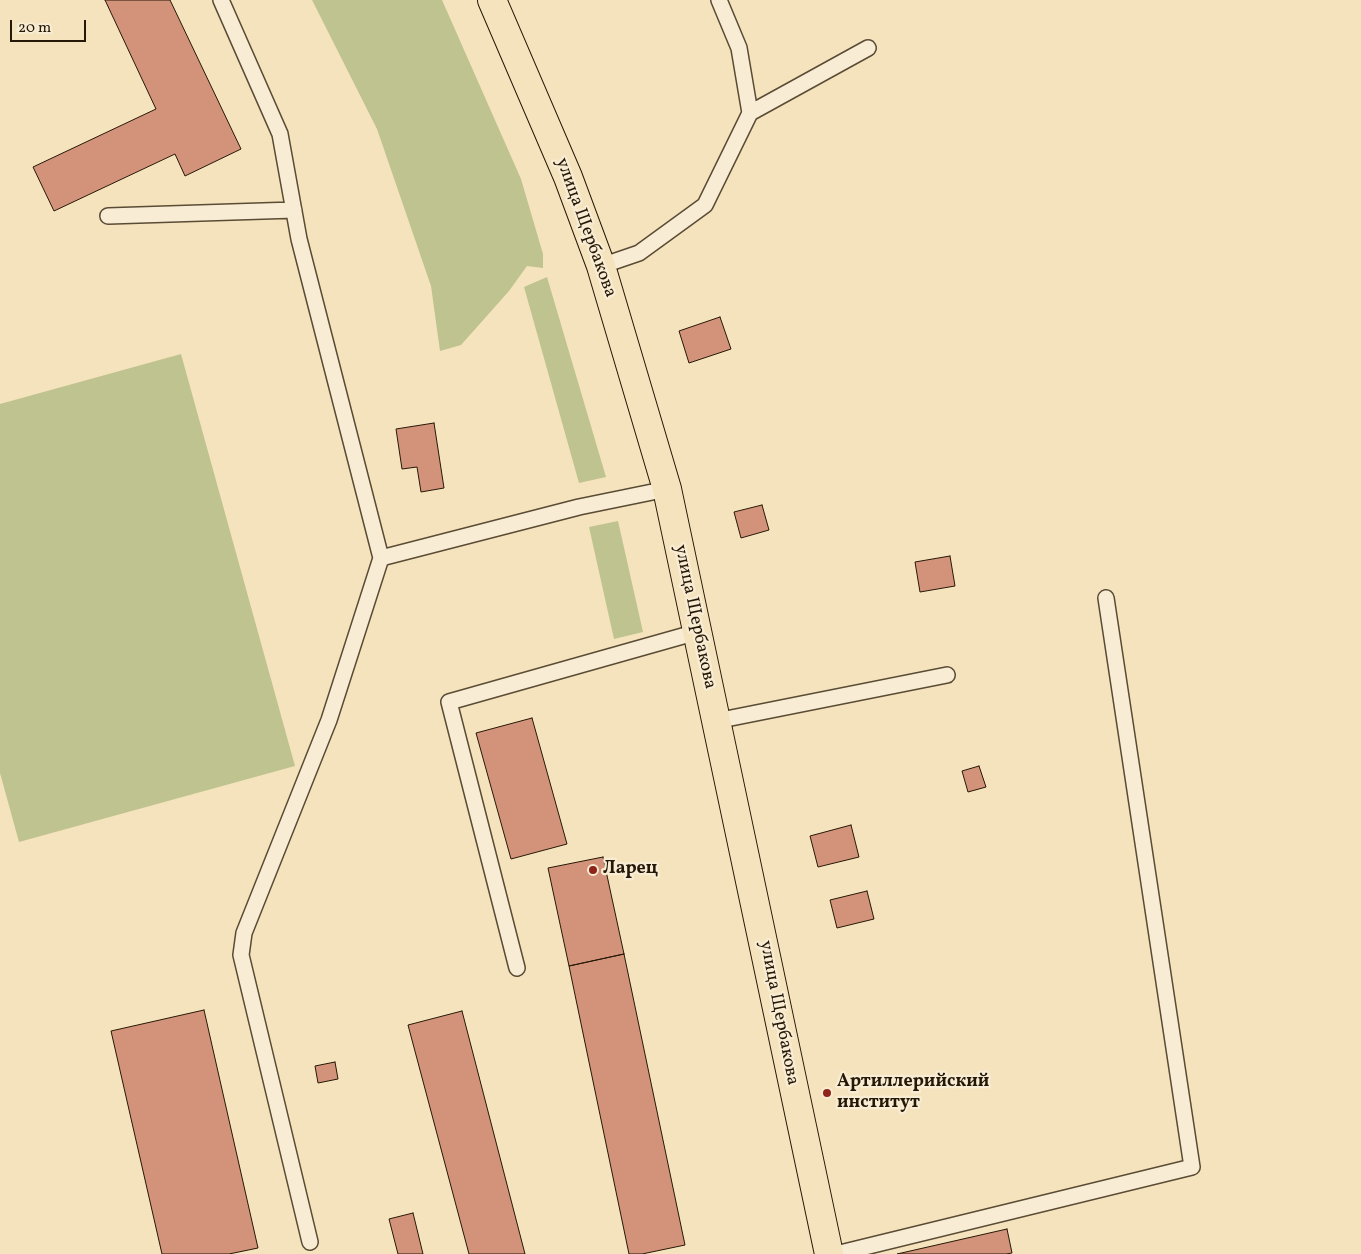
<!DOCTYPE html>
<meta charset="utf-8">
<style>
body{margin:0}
#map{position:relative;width:1361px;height:1254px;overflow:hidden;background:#f5e3bd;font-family:Vollkorn,serif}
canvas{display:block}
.scale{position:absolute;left:10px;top:20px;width:76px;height:22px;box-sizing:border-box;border:2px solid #261806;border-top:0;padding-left:6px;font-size:15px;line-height:18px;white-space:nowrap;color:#261806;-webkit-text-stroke:4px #f8edd4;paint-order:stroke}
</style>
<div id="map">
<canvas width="1361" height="1254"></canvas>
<div class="scale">20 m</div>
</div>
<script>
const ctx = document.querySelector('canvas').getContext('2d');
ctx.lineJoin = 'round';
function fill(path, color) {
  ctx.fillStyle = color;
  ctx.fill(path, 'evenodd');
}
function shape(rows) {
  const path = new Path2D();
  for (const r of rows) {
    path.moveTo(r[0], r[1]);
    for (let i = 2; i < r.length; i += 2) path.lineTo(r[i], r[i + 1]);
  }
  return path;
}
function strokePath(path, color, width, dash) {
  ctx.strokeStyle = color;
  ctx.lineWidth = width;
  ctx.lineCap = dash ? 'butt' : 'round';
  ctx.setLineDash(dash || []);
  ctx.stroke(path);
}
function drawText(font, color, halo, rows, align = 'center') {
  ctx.font = font + ' Vollkorn,serif';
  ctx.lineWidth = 4.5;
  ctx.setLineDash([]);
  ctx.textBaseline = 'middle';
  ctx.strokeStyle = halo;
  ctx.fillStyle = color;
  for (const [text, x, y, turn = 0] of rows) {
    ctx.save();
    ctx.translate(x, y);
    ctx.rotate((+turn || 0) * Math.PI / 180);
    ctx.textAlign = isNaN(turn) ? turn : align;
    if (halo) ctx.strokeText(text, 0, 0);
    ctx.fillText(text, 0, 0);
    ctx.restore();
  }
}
const green = shape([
 [312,0,442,0,521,179,543,254,543,268,527,266,509,291,461,345,440,351,431,286,377,129],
 [547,277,606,477,579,483,524,287],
 [181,354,295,766,19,842,0,773,0,404],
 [618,521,643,632,614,639,589,527]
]);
const building = shape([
 [105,0,170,0,241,149,185,176,175,154,54,211,33,167,156,109,105,0],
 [720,317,731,349,689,363,679,331,720,317],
 [434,423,444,488,421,492,417,467,402,469,396,429,434,423],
 [762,505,769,530,741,538,734,512,762,505],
 [950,556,955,586,920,592,915,562,950,556],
 [532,718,567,844,511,859,476,733,532,718],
 [979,766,986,787,968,792,962,771,979,766],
 [851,825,859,857,818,867,810,836,851,825],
 [603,857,624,954,569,966,548,868,603,857],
 [867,891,874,919,837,928,830,900,867,891],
 [624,954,685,1245,642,1254,629,1254,569,966,624,954],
 [204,1010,258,1248,229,1254,162,1254,111,1031,204,1010],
 [462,1011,525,1254,469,1254,408,1025,462,1011],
 [335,1062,338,1079,318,1083,315,1066,335,1062],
 [413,1213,423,1254,398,1254,389,1219,413,1213],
 [1007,1229,1012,1253,1006,1254,897,1254,1007,1229]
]);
const service = shape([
 [221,0,280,134,299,239,381,558,579,507,667,489],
 [750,113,868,48],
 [108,216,294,210],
 [601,266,639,253,705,205,750,113,739,48,719,0],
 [716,721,947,675],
 [517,968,449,702,697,632],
 [310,1242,241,955,244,933,329,720,381,558],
 [836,1254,1192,1167,1106,598]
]);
const primary = shape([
 [492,0,568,177,601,266,667,489,829,1254]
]);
const markers = [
 [593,870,5,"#8f2418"],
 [827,1093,5,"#8f2418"]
];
const streetNames = [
 ["улица Щербакова",585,228,70],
 ["улица Щербакова",694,617,78],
 ["улица Щербакова",778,1013,79]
];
const poiNames = [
 ["Ларец",603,870],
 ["Артиллерийский",837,1083],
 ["институт",837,1104]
];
fill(green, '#bfc38f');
fill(building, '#d2937a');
strokePath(building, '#261806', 1);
strokePath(service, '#5a4b34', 18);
strokePath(primary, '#261806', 30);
strokePath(service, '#f8edd4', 15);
strokePath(primary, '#f5e3bd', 28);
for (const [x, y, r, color] of markers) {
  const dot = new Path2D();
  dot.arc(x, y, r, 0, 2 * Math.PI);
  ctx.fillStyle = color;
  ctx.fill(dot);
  strokePath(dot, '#f8edd4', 2);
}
drawText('18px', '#261806', '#f8edd4', streetNames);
drawText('bold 18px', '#261806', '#f8edd4', poiNames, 'left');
</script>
